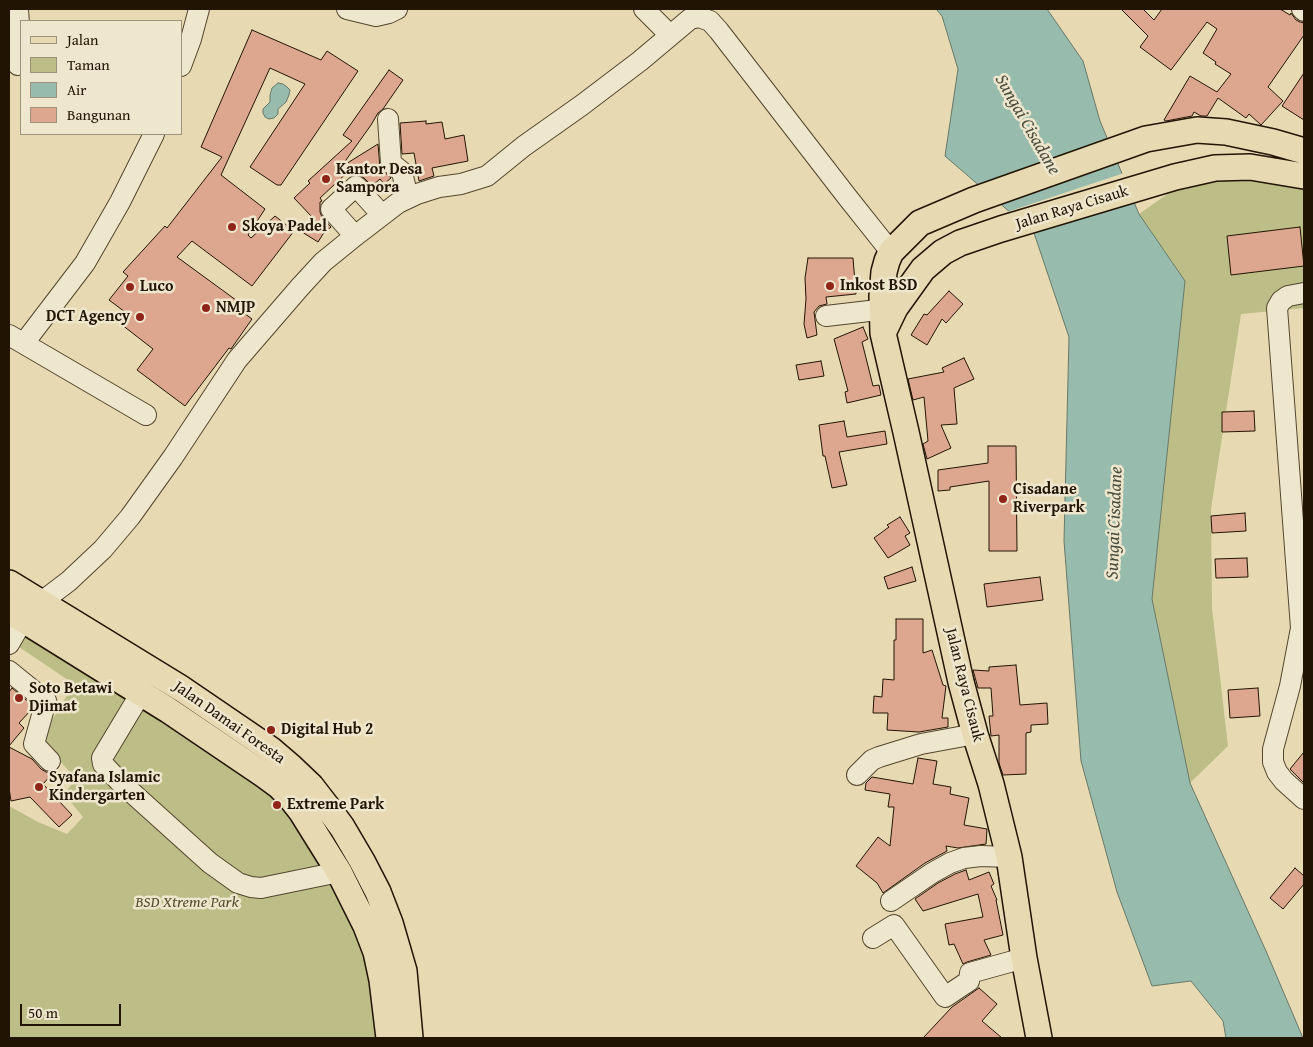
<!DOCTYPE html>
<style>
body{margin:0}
#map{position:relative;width:1313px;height:1047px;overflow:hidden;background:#e7dab2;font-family:"Gentium Book Plus",serif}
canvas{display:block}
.frame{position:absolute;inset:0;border:10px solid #221402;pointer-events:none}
.legend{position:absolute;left:20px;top:20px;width:162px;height:115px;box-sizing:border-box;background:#efe7cd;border:1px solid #9d937c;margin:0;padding:6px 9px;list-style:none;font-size:15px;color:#221402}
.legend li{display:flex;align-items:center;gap:10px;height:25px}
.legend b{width:25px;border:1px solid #9d937c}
.scale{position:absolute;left:20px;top:1004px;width:101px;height:22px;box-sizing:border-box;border:2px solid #221402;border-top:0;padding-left:6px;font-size:15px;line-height:18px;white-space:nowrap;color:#221402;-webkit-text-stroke:4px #efe7cd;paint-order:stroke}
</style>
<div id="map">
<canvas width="1313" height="1047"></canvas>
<div class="frame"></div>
<ul class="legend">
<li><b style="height:6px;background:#e7dab2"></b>Jalan</li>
<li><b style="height:14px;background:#bdbd87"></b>Taman</li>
<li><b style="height:14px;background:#97bbac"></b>Air</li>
<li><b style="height:14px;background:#dda78f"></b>Bangunan</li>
</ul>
<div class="scale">50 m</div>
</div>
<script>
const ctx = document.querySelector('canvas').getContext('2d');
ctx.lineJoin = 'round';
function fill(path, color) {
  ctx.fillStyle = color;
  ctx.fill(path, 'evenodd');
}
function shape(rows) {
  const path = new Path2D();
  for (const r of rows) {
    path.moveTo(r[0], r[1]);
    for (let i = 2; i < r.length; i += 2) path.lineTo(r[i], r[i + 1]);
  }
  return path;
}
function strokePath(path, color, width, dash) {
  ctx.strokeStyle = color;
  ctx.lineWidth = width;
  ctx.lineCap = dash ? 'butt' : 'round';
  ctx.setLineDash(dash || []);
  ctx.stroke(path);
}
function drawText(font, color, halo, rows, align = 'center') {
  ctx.font = font + ' "Gentium Book Plus",serif';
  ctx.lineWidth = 5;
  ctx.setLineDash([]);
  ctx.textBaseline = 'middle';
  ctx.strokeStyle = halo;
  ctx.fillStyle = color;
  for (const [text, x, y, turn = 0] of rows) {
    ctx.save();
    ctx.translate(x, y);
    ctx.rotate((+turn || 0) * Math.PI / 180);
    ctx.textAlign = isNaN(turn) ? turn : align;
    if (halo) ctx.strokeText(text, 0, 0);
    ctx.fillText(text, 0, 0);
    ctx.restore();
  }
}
const green = shape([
 [1272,174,1304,187,1304,308,1241,314,1211,509,1212,608,1228,746,1190,783,1152,599,1185,281,1139,214,1189,179],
 [28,631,228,754,285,804,321,861,357,930,382,1003,382,1038,9,1038,9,806,38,822,67,834,83,817,64,794,76,779,44,743,46,730,74,684,16,645]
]);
const water = shape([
 [936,9,1047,9,1083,61,1100,121,1139,214,1185,281,1152,599,1190,783,1266,951,1303,1038,1226,1038,1223,1021,1191,981,1152,986,1117,892,1081,761,1064,541,1069,337,1034,233,945,156,958,69,942,16,936,9],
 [278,83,283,84,287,87,290,90,289,95,286,102,278,109,278,114,274,118,269,119,265,117,263,113,263,109,270,102,270,95,272,88,278,83]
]);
const pier = shape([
 [1124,173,1135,198,1030,233,1007,212]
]);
const building = shape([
 [1121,9,1143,9,1154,20,1162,9,1280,9,1290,15,1291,13,1296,20,1300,22,1304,23,1304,35,1268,87,1283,101,1261,125,1249,114,1246,118,1218,98,1207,116,1201,116,1194,112,1192,116,1166,121,1164,120,1190,76,1217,92,1231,74,1215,64,1216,62,1203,53,1217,29,1207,22,1171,70,1140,47,1148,36,1121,9],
 [252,30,321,60,327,51,358,71,281,185,277,185,250,167,305,84,270,68,221,175,265,209,248,235,251,238,275,216,294,231,252,286,192,241,177,257,240,303,237,308,252,319,231,349,229,348,185,406,137,370,153,349,117,321,125,312,109,300,128,276,123,272,165,226,167,228,222,157,201,147,252,30],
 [389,70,403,80,383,109,378,113,371,125,341,167,378,144,380,168,391,178,384,184,380,179,372,186,364,178,360,175,356,174,351,169,320,198,322,201,320,202,320,212,322,217,331,227,323,234,318,242,302,232,313,218,294,198,310,183,308,181,352,141,343,135,389,70],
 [1304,73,1304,120,1282,106,1304,73],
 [426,121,426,124,442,122,445,139,464,135,468,161,432,168,434,176,419,181,414,153,402,154,400,123,426,121],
 [1300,227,1304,266,1231,275,1227,236,1300,227],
 [808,258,853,258,856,294,826,297,827,304,819,306,814,312,817,335,807,338,804,324,806,299,805,278,808,258],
 [949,291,963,304,946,323,942,319,927,345,911,335,924,314,927,315,949,291],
 [863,327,868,339,862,342,873,386,879,385,881,395,847,403,845,392,848,391,834,339,863,327],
 [964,358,974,379,954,388,957,424,941,425,951,448,927,459,923,444,928,441,924,397,913,400,908,379,944,372,942,368,964,358],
 [821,361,824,376,799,380,796,365,821,361],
 [1254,411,1255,431,1222,432,1222,412,1254,411],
 [844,421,847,437,885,431,887,444,839,452,847,485,832,488,825,456,823,456,819,425,844,421],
 [988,446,1016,446,1017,551,989,551,989,481,950,487,950,490,938,491,938,470,988,463,988,446],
 [1245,513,1246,531,1212,533,1211,516,1245,513],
 [900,517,910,533,905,536,910,545,888,558,874,538,889,527,887,525,900,517],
 [1247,558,1248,577,1216,578,1215,559,1247,558],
 [912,567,916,581,888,589,884,577,912,567],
 [1040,577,1043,600,987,607,984,584,1040,577],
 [896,619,923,619,923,653,932,650,943,685,946,686,942,718,948,718,948,727,919,732,887,730,888,713,873,713,874,696,882,697,883,679,894,680,894,640,896,640,896,619],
 [1016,665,1020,705,1047,703,1048,724,1031,725,1031,732,1026,733,1026,774,1003,775,999,763,999,735,991,736,989,716,993,716,991,688,978,688,973,670,989,671,989,667,1016,665],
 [12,688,32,705,31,710,19,723,24,728,9,746,9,692,12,688],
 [1258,688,1260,716,1230,718,1228,690,1258,688],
 [9,747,32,759,41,769,46,772,52,773,55,771,43,784,72,815,59,827,30,797,11,801,9,788,9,747],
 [1304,752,1304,783,1290,769,1304,752],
 [918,758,937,761,933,784,951,787,950,794,969,798,964,825,987,829,986,844,958,848,946,846,947,851,925,863,883,893,877,883,856,866,878,837,890,846,894,807,888,807,890,794,865,790,866,783,872,777,913,784,918,758],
 [1295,868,1304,876,1304,884,1283,909,1270,898,1295,868],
 [966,870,969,880,989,872,994,884,991,886,997,900,996,900,1003,935,984,940,991,955,967,962,963,964,954,944,949,945,945,924,983,917,978,894,923,911,915,899,938,883,955,874,966,870],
 [979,988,997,1004,982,1021,1002,1038,923,1038,952,1007,979,988]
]);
const minor = shape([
 [18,9,20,40,18,65],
 [347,9,376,16,389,13,397,9],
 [644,9,670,35],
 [1302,9,1304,11],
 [181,66,191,39,199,9],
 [388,119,391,163,402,172,408,198],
 [355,236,331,209,356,186,382,215],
 [1304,293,1288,296,1281,301,1277,308,1301,628,1290,686,1273,749,1273,762,1277,772,1284,781,1304,799],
 [826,316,895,308],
 [9,335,146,415],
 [24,343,85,263,120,202,154,134],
 [40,603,69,581,103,549,130,517,173,457,237,360,300,287,323,262,355,236,398,203,417,194,439,187,461,184,487,176,524,146,582,105,640,61,690,19,699,17,710,21,719,31,848,198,891,252],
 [9,644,23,620],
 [9,671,46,701,34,744,50,761],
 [141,693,102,758,103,764,119,781,210,863,238,883,251,887,261,888,339,872],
 [857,775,872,760,879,757,921,744,975,734],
 [891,901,932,873,950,863,964,858,981,856,1009,857],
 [873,938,894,925,945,997,969,981,970,973,1024,958]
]);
const major = shape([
 [884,331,895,308,923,269,943,252,960,243,1001,229,1175,177,1215,168,1250,167,1304,176],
 [9,583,182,689,270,749,291,767,311,786,328,808,342,827,362,861,378,892,390,923,404,971,410,1038],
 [9,611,168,710,264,775,279,786,290,797,301,811,339,872,366,926,376,952,382,980,389,1038],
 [1039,1038,1024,958,1009,857,991,784,975,734,961,682,906,432,883,333,882,296,884,272,887,261,891,252,920,223,974,200,1146,139,1197,130,1226,132,1273,142,1304,151]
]);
const markers = [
 [326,179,5,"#8f2418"],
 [232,227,5,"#8f2418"],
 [830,286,5,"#8f2418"],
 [130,287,5,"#8f2418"],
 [206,308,5,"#8f2418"],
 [140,317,5,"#8f2418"],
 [1003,499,5,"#8f2418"],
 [19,698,5,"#8f2418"],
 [271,730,5,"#8f2418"],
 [39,787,5,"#8f2418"],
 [277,805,5,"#8f2418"]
];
const poiNames = [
 ["Kantor Desa",336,170],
 ["Sampora",336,188],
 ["Skoya Padel",242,227],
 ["Inkost BSD",840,286],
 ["Luco",140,287],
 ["NMJP",216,308],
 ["DCT Agency",130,317,"right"],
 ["Cisadane",1013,490],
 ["Riverpark",1013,508],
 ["Soto Betawi",29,689],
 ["Djimat",29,707],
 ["Digital Hub 2",281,730],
 ["Syafana Islamic",49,778],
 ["Kindergarten",49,796],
 ["Extreme Park",287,805]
];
const streetNames = [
 ["Jalan Raya Cisauk",1072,208,-17],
 ["Jalan Raya Cisauk",964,685,76],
 ["Jalan Damai Foresta",229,723,35]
];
const parkNames = [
 ["BSD Xtreme Park",187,903]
];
const waterNames = [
 ["Sungai Cisadane",1027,125,60],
 ["Sungai Cisadane",1115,523,-88]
];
fill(green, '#bdbd87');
fill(water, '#97bbac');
strokePath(water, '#687868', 1);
fill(pier, '#e7dab2');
fill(building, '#dda78f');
strokePath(building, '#221402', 1);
strokePath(minor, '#53462e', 22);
strokePath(major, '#221402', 28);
strokePath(minor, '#efe7cd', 20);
strokePath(major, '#e7dab2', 25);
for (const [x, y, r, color] of markers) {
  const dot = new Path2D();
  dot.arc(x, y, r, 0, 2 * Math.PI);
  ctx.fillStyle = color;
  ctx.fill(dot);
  strokePath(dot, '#efe7cd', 2);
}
drawText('bold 16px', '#221402', '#efe7cd', poiNames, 'left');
drawText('16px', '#221402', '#efe7cd', streetNames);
drawText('italic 16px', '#584f31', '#efe7cd', parkNames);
drawText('italic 18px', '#4b4e3e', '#efe7cd', waterNames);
</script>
